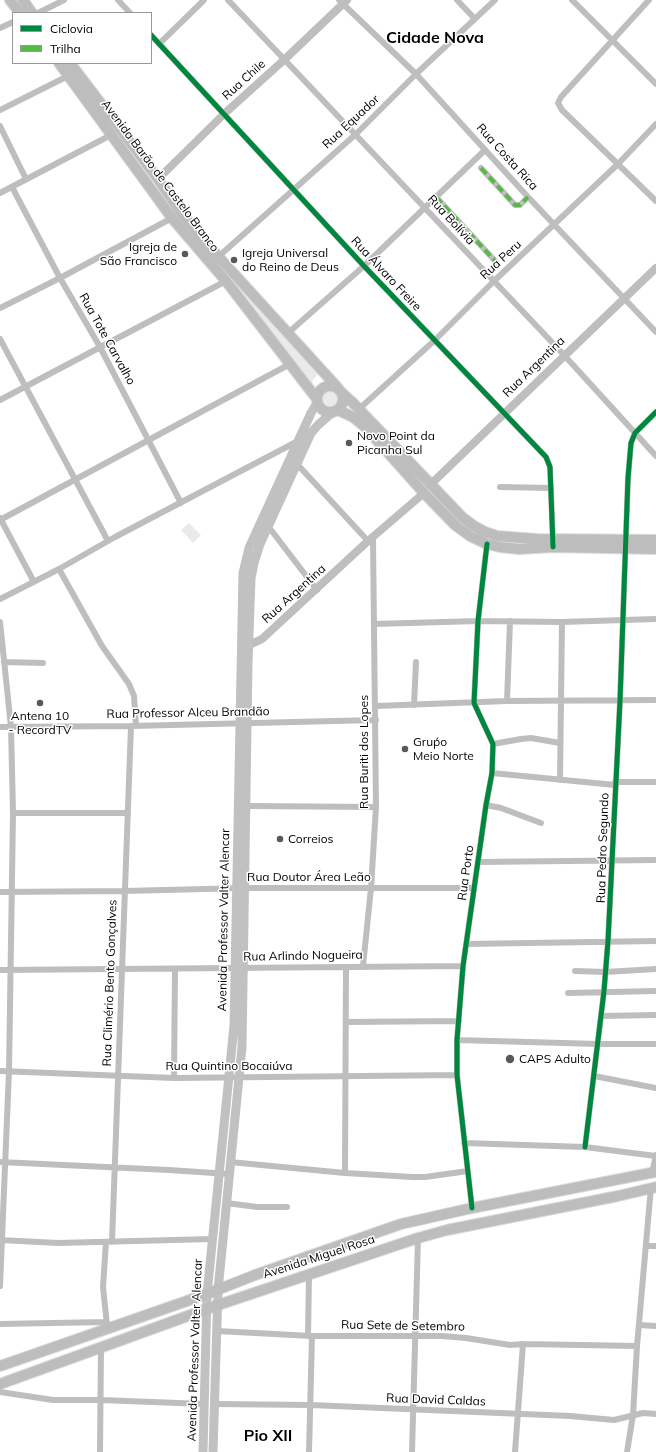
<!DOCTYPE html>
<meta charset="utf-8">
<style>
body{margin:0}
#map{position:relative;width:656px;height:1452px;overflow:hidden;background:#fff;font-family:Mulish,sans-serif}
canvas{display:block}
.legend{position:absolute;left:12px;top:12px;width:140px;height:52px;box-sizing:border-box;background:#fff;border:1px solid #999;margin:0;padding:5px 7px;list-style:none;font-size:12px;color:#000}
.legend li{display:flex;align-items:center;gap:8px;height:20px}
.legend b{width:20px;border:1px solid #999}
</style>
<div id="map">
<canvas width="656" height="1452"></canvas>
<ul class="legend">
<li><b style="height:5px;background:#00873e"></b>Ciclovia</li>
<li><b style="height:5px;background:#58b947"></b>Trilha</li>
</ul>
</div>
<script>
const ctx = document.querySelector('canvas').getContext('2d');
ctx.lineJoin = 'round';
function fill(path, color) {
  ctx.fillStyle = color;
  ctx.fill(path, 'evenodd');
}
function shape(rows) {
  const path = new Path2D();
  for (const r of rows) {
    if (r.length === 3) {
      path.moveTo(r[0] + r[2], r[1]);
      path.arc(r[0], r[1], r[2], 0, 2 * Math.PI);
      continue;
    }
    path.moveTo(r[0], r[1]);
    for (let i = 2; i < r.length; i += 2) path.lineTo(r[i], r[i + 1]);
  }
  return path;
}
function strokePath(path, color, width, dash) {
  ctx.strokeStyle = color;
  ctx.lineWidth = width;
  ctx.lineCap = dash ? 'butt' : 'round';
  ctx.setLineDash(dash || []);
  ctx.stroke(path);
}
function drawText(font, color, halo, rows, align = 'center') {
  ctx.font = font + ' Mulish,sans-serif';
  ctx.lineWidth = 3;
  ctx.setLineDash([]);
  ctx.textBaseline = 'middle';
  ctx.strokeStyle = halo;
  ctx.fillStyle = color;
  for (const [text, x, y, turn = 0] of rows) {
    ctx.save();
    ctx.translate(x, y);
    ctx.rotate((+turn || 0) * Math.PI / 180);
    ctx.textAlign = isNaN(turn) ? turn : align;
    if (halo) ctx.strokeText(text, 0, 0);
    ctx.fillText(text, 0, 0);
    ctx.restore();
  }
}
const green = shape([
 [226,270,322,373,317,375,313,380,311,385,229,279],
 [330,398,8],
 [189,523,201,535,193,543,181,530]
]);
const minor = shape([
 [118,0,130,13],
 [228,0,564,355,656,456],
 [339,0,416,74,528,197,656,332],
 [457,0,475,19],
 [572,0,656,84],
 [649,0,561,97,558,103,562,110,656,201],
 [38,13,64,0],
 [0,28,13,22],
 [151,35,364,266,546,457,550,467,553,541],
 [159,44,204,0],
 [0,110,68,76],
 [0,126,26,179],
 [481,168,515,205,520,205,528,197],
 [12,187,60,278,100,347,181,503],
 [0,193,111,135],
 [436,197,497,263],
 [218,257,356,134,416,74,495,0],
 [0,308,60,278,172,218],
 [288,333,364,266,485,150],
 [0,339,108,541],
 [0,400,226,281],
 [359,409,435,340,494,281,618,164,656,124],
 [297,464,368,541],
 [500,487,551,488],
 [0,518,34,582],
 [0,520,290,364],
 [268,526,317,590],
 [59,569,102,646,129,684,134,696,136,726],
 [0,599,59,569,115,537,298,441],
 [0,622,11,727,13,813,9,1071,0,1286],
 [374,624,478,621,562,622,656,619],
 [4,662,43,663],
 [507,701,510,621],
 [414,705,416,662],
 [376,706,507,701,656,700],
 [0,727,131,726,376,720],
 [493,744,521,739,531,738,560,743],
 [492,773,615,785],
 [560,780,562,622],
 [615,782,656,782],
 [486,805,501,808,541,823],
 [246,806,376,807],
 [13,813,128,813],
 [478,862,656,860],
 [0,892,124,891,246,888,474,888],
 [466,944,656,941],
 [363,966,371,888,376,807,373,538],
 [0,970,463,966],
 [575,971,605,972,656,969],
 [568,993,656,991],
 [601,1016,656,1015],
 [346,1022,459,1021],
 [457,1040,598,1044,656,1044],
 [0,1071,174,1078,457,1075],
 [594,1076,656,1088],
 [174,1078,175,969],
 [464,1143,585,1147,656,1156],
 [585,1147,604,991,608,941,620,701,628,478,631,443,635,433,656,412],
 [0,1162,169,1170,229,1174],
 [230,1162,345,1173,412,1177,425,1177,468,1171],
 [345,1173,346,967],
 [652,1173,656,1155],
 [226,1203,257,1207,287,1207],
 [472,1208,457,1075,457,1040,463,966,486,805,492,773,493,744,474,703,478,621,487,544],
 [0,1240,58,1243,212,1239],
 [106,1242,103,1287,107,1325],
 [112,1242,131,726],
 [647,1246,656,1246],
 [0,1324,106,1322],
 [639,1325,656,1326],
 [217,1331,312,1336,442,1336,466,1338,510,1345,523,1344,637,1346],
 [308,1336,309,1274],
 [0,1392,53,1400,101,1400,204,1404],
 [215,1404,311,1405,570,1416,614,1420,643,1413,656,1414],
 [100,1452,101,1346],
 [309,1452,312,1336],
 [412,1452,418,1238],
 [515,1452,523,1344],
 [627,1452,633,1415,637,1346,651,1187]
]);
const tertiary = shape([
 [158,179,224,114,285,59,347,0],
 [430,485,656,268],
 [244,645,249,645,262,639,368,541,424,493]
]);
const secondary = shape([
 [203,1452,207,1294,234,1026,243,573,249,548,311,413,317,403],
 [213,1452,218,1290,242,1047,248,663,251,578,254,563,260,544,311,433,318,425,333,412]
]);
const primary = shape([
 [10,0,20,13],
 [23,0,32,13],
 [59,63,172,218,226,281,317,399],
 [70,63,158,179,179,210,205,242,338,388],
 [330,399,13],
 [342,393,353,403,462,517,474,526,485,532,497,536,537,539,656,540],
 [338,410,353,417,364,426,424,493,455,525,470,536,487,544,500,547,519,549,553,547,656,549],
 [0,1366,207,1294,255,1275,401,1224,472,1208,656,1172],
 [0,1384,218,1305,418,1238,447,1230,618,1196,656,1187]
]);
const quiet = shape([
 [481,168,515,205,520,205,528,197],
 [436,197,497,263]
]);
const cycleway = shape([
 [151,35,364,266,546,457,550,467,553,547],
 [585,1147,604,991,608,941,620,701,628,478,631,443,635,433,656,412],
 [472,1208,457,1075,457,1040,463,966,486,805,492,773,493,744,474,703,478,621,487,544]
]);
const markers = [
 [185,254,4,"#595959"],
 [234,260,4,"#595959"],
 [349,443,4,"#595959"],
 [40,703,4,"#595959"],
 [405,749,4,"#595959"],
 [280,839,4,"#595959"],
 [510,1059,5,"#595959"]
];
const streetNames = [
 ["Rua Chile",244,80,-42],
 ["Rua Equador",351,122,-43],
 ["Rua Costa Rica",507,157,48],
 ["Avenida Barão de Castelo Branco",160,176,53],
 ["Rua Bolívia",451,220,47],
 ["Rua Peru",501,260,-43],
 ["Rua Álvaro Freire",386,274,47],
 ["Rua Tote Carvalho",107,339,61],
 ["Rua Argentina",534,367,-44],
 ["Rua Argentina",294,594,-42],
 ["Rua Professor Alceu Brandão",188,713,-1],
 ["Rua Buriti dos Lopes",364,752,-90],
 ["Rua Pedro Segundo",603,848,-88],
 ["Rua Porto",466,873,-82],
 ["Rua Doutor Área Leão",309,877],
 ["Avenida Professor Valter Alencar",224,920,-89],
 ["Rua Arlindo Nogueira",303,956,-1],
 ["Rua Climério Bento Gonçalves",110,983,-88],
 ["Rua Quintino Bocaiúva",229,1066],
 ["Avenida Miguel Rosa",319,1257,-18],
 ["Rua Sete de Setembro",403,1326,1],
 ["Avenida Professor Valter Alencar",195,1350,-88],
 ["Rua David Caldas",436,1400,2]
];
const poiNames = [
 ["Igreja de",177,247,"right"],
 ["São Francisco",177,261,"right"],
 ["Igreja Universal",242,253],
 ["do Reino de Deus",242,267],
 ["Novo Point da",357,436],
 ["Picanha Sul",357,450],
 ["Antena 10",40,716,"center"],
 ["- RecordTV",40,730,"center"],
 ["Gruṕo",413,742],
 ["Meio Norte",413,756],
 ["Correios",288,839],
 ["CAPS Adulto",519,1059]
];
const districtNames = [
 ["Cidade Nova",435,38],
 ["Pio XII",268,1436]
];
fill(green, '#eaeaea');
strokePath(primary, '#dbdbdb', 12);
strokePath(minor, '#bebebe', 6);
strokePath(tertiary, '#bebebe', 8);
strokePath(secondary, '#c1c1c1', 9);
strokePath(primary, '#bdbdbd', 10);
strokePath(quiet, '#58b947', 4, [8, 4]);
strokePath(cycleway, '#00873e', 5);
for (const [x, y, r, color] of markers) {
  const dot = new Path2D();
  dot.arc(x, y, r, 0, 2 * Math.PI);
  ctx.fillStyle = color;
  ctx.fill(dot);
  strokePath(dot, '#fff', 1.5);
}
drawText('12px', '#000', '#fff', streetNames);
drawText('12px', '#000', '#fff', poiNames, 'left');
drawText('bold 16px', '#000', '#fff', districtNames);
</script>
